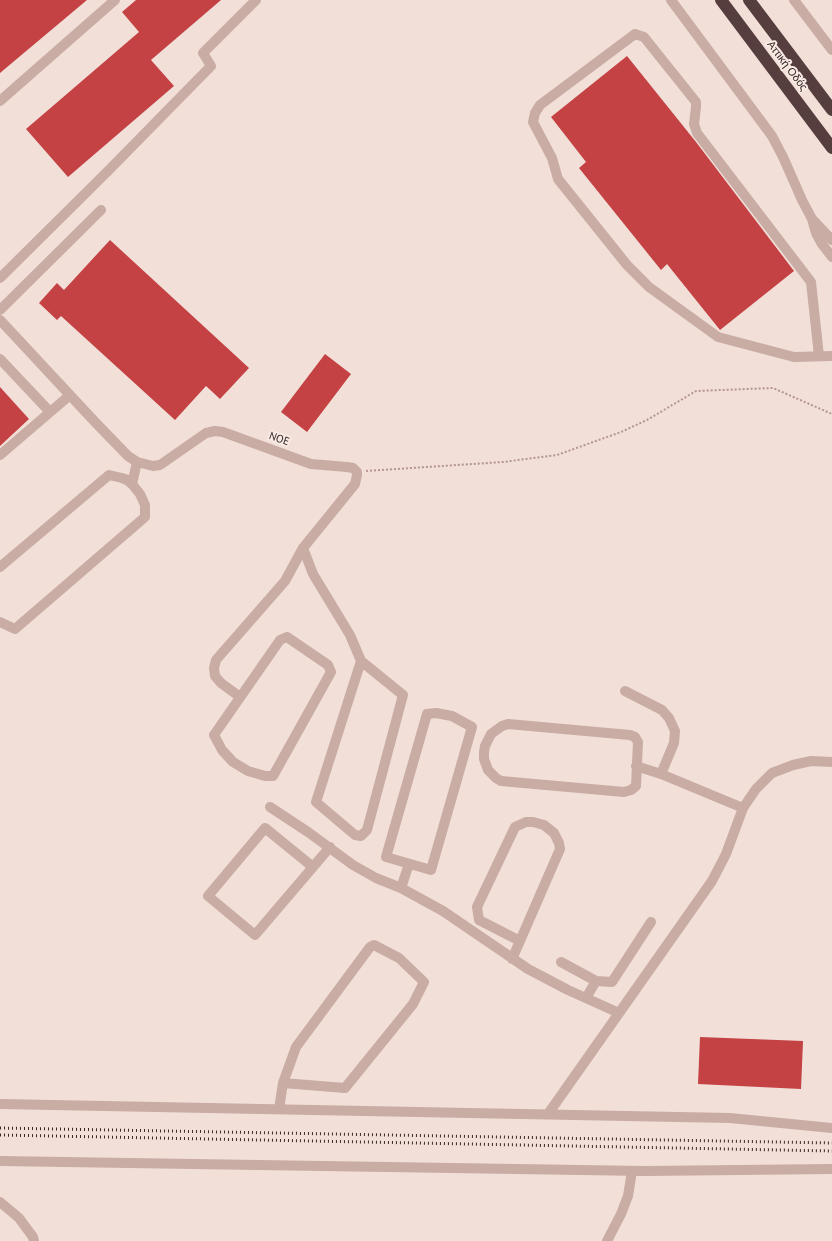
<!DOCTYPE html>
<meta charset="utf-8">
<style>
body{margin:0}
canvas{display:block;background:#f1dfd8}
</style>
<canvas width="832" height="1241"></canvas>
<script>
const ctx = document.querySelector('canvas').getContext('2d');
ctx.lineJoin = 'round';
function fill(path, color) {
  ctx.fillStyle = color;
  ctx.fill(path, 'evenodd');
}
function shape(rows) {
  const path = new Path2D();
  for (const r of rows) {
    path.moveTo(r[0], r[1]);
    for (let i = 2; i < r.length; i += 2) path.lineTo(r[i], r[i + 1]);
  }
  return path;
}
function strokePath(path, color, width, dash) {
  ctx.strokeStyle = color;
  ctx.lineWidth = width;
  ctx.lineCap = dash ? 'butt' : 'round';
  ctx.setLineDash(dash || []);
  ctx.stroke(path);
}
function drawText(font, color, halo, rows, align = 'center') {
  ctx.font = font + ' "PT Sans",sans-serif';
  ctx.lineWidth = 4;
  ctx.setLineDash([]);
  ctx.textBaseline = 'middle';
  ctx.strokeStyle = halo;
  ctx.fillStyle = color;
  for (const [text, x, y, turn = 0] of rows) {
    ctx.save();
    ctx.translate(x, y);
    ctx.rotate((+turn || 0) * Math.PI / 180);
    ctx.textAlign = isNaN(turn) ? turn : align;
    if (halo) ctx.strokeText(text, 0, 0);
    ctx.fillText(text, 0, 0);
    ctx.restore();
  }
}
const building = shape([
 [0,0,87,0,0,73],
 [136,0,221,0,151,60,174,86,68,177,26,129,139,32,122,12],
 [627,56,696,142,794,271,720,330,667,264,661,270,579,168,586,162,551,117],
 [110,240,249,368,220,399,206,386,175,420,61,316,57,320,39,303,57,283,64,290],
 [325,354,351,374,307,432,281,412],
 [0,387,29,419,0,446],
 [700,1037,803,1041,801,1089,698,1084]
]);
const path = shape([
 [366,471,503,462,557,455,621,432,647,420,696,391,773,388,832,414]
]);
const minor = shape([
 [671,0,772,136,783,157,802,200,812,219,816,233,822,244,832,257],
 [794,0,832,50],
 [0,101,115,0],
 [813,220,832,240],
 [0,278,108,171,211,66,203,53,256,0],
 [0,310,101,210],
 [0,320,95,422,128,456,137,462,153,466,160,465,206,433,215,431,223,432,311,464,347,467,353,468,357,472,357,475,355,484,303,548,285,581,216,660,214,668,215,676,221,683,240,697],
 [819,356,811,282,697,133,694,124,696,107,696,102,644,37,635,34,540,105,535,113,533,122,552,158,558,179,627,265,649,287,718,337,794,357,832,356],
 [0,359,50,412],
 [0,455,70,395],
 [132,484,137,462],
 [303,548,313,574,350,635,361,661,316,802,355,835,361,836,367,830,403,695,361,661],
 [0,567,109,475,122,478,127,480,132,484,140,494,145,505,145,517,15,629,0,622],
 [287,637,328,665,331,672,273,776,265,776,248,771,233,762,222,750,214,735,280,640,287,637],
 [625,691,662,710,669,718,675,731,674,743,661,774],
 [436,713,452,716,472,727,431,870,386,857,427,714,436,713],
 [508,724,630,735,635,737,638,742,636,786,631,790,624,792,501,781,496,778,488,770,484,759,484,752,485,746,491,734,502,726,508,724],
 [636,766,661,774,743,808],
 [270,807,308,832,353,865,376,878,401,888,443,911,528,969,568,990,619,1013],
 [313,867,265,828,208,896,255,935,313,867,330,847],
 [401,888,409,864],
 [512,959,520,941,560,849,559,843,554,833,544,825,533,822,526,822,515,827,477,907,479,920,520,941],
 [561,962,596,981,586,998],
 [596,981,612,982,651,922],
 [0,1104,730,1118,832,1128],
 [279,1109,283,1083,296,1047,370,947,374,945,399,958,424,982,413,1004,345,1088,283,1083],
 [548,1114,712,881,726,854,743,808,756,789,772,773,793,765,811,761,832,762],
 [0,1161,645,1171,832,1169],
 [0,1202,19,1218,33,1237,34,1241],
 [607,1241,621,1214,628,1196,632,1171]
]);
const highway = shape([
 [721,0,832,148],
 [749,0,832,110]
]);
const rail = shape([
 [0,1128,832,1143],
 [0,1135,832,1151]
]);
const streetNames = [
 ["Αττική Οδός",787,66,53],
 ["NOE",279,439,20]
];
fill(building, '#c54244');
strokePath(path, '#b4958f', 2, [2, 2]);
strokePath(minor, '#c9aca4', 10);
strokePath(highway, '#553e3d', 12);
strokePath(rail, '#342726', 3, [1, 3]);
drawText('11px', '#342726', '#f9eae4', streetNames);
</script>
